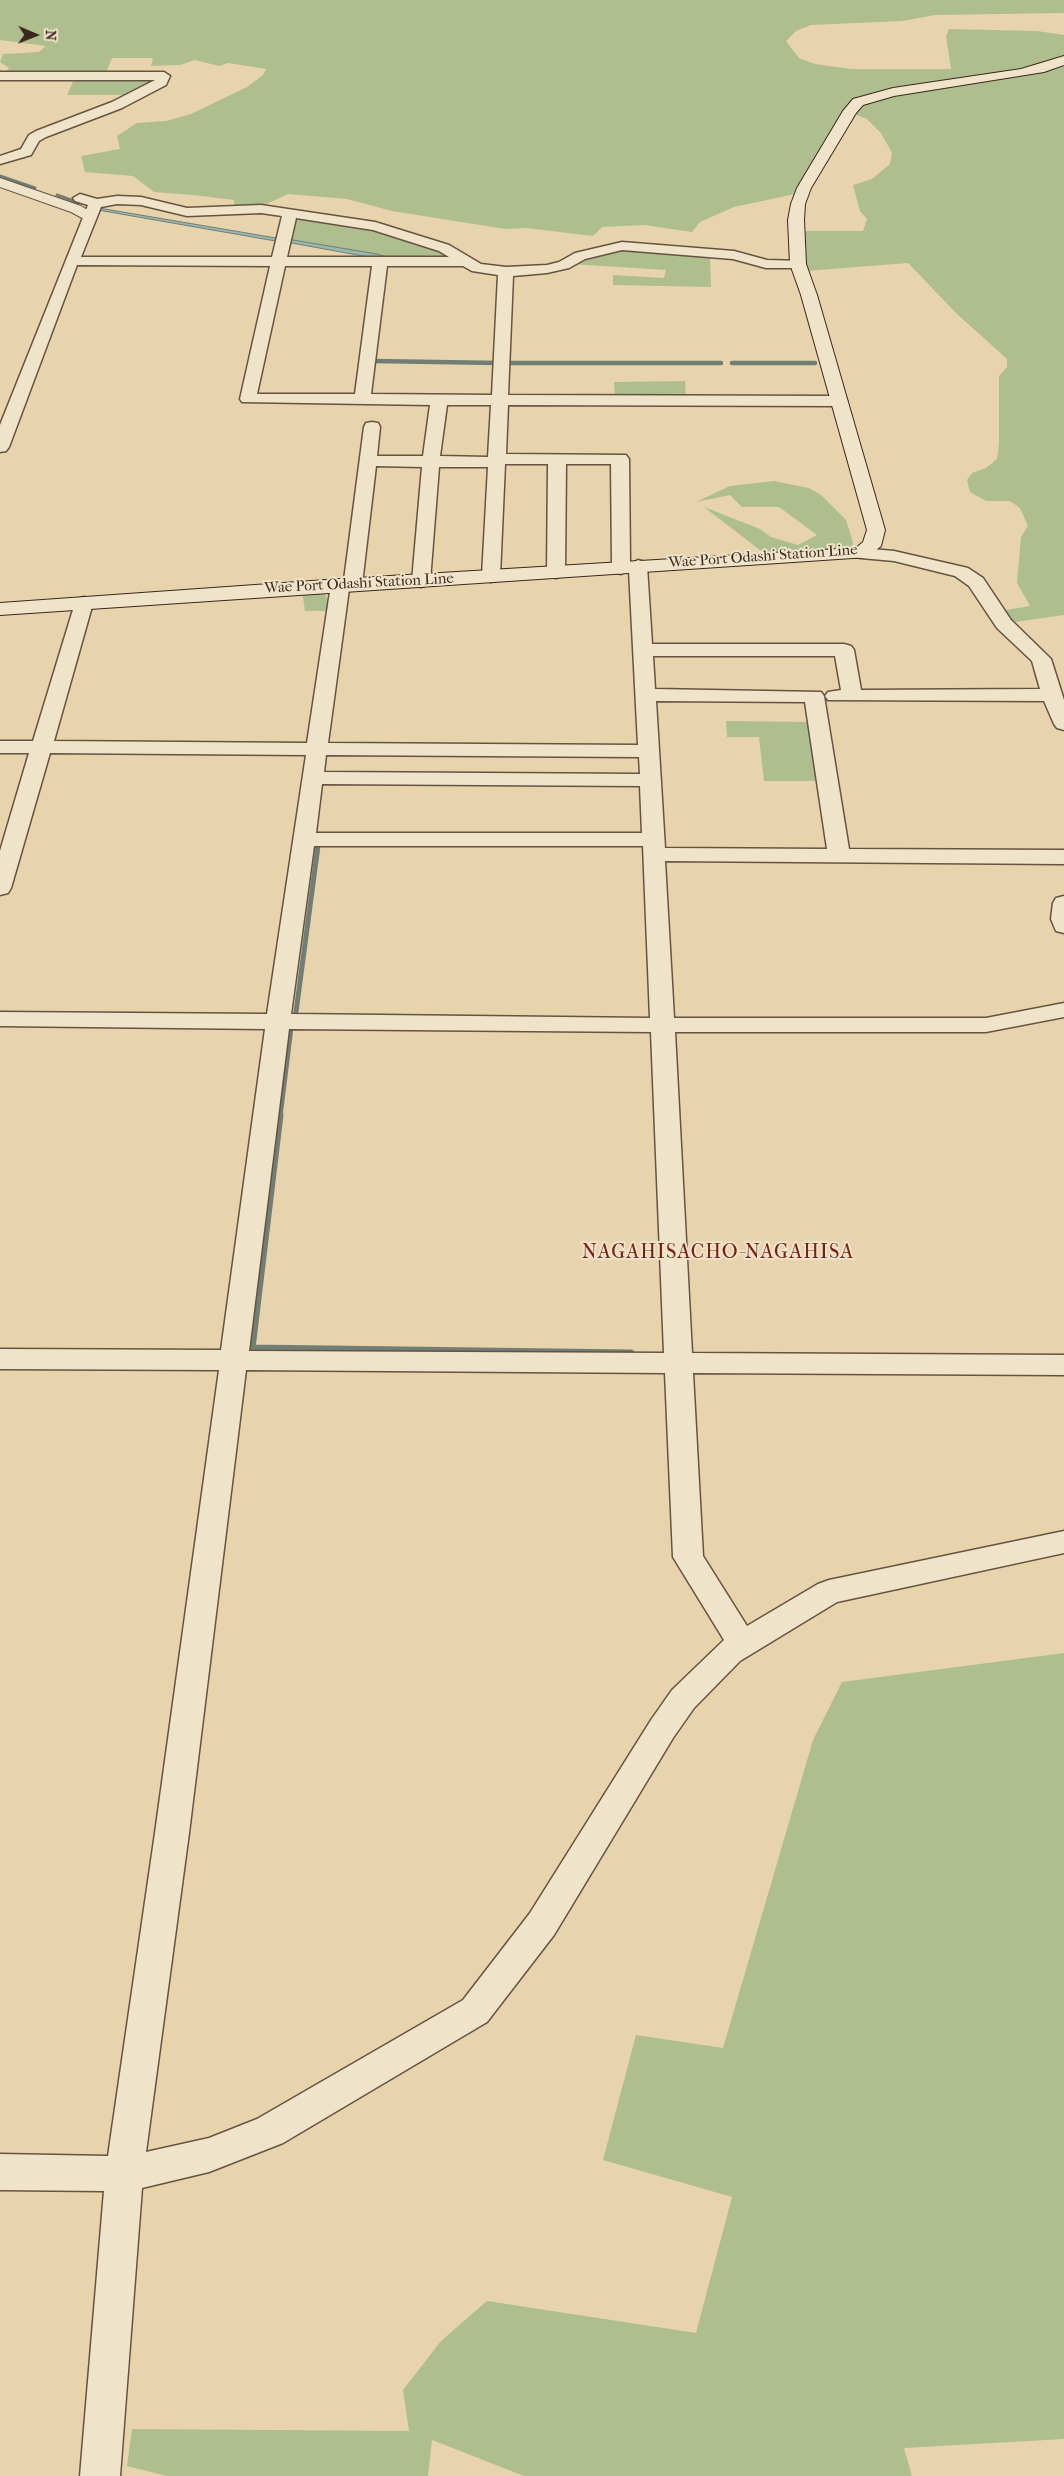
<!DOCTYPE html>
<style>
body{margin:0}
#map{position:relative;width:1064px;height:2476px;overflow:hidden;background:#e7d4ad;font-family:"IM FELL French Canon",serif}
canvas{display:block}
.north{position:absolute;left:10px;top:10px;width:50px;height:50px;-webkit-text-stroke:4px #efe3ca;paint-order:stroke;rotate:91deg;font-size:14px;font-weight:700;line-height:20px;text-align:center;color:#3b281d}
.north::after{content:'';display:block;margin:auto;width:18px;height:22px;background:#3b281d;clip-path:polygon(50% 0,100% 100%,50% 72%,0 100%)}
</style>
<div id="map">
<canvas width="1064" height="2476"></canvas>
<div class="north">N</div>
</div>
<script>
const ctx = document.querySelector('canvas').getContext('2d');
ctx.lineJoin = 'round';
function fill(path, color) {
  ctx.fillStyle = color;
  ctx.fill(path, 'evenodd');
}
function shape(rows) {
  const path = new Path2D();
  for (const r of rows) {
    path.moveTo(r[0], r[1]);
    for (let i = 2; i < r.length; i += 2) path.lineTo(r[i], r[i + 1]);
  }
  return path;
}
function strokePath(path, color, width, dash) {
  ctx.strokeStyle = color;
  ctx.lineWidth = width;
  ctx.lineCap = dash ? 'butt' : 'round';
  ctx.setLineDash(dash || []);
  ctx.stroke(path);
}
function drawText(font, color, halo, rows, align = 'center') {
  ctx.font = font + ' "IM FELL French Canon",serif';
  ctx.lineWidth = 4;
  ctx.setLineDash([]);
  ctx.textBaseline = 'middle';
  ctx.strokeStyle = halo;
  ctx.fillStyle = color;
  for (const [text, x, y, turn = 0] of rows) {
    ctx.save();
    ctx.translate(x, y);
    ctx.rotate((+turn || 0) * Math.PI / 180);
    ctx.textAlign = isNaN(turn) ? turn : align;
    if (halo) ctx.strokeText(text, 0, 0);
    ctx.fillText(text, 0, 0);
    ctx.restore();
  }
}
const green = shape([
 [0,0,1064,0,1064,13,935,15,902,21,811,25,796,31,786,41,799,58,815,64,851,69,951,69,946,36,949,29,1037,31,1064,35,1064,56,1033,68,868,95,795,194,734,207,700,222,692,232,644,225,602,227,593,236,526,228,505,229,392,211,347,199,288,194,262,206,235,210,234,200,193,195,154,192,133,176,85,172,81,156,120,149,117,136,137,123,166,121,191,114,247,87,263,75,266,69,228,63,219,66,195,60,180,65,151,66,153,58,112,58,105,75,4,74,9,68,0,62,3,54,39,52,46,46,0,40],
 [1064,63,1064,615,1008,623,1000,611,1030,606,1017,583,1021,537,1028,526,1020,508,1010,501,986,501,970,492,967,480,972,473,986,468,997,459,999,444,999,376,1007,367,1007,359,957,314,908,263,806,271,804,231,863,231,867,219,860,211,853,185,872,179,890,164,892,153,881,133,867,119,854,114,862,105,872,100],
 [75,77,160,77,135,95,67,95],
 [295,215,371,228,440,250,453,260,387,257,287,239],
 [614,250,710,255,711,287,613,285,613,275,664,278,666,270,572,264,590,255],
 [685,381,686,398,615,399,614,382],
 [774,481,809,488,821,495,846,520,853,542,852,549,765,554,704,507,760,529,771,537,798,545,817,535,779,507,742,507,730,495,696,502,730,486],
 [302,591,325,594,331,611,305,611],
 [726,721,812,722,820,781,764,781,759,737,727,737],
 [1064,1653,1064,2439,904,2448,912,2476,524,2476,432,2440,428,2476,167,2476,127,2466,132,2429,409,2431,403,2390,441,2341,487,2301,696,2333,732,2197,603,2160,636,2035,723,2048,813,1740,842,1682]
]);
const water = shape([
 [99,208,282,239,281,242,98,210,99,208],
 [287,239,377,254,387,257,385,260,286,242,287,239]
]);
const streamFar3 = shape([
 [0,176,35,188],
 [57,195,79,203]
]);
const streamFar2 = shape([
 [373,361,499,363],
 [505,363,721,363],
 [732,363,815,363]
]);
const streamFar1 = shape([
 [296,1012,318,846],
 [280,1117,291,1028]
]);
const stream = shape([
 [280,1115,252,1348,631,1353]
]);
const minor = shape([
 [0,72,164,72,170,76,166,85,122,108,46,137,39,141,31,155,0,164,0,156,21,149,29,135,36,131,112,102,155,80,0,80,0,72],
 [80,194,97,199,117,196,141,197,187,208,261,205,375,222,449,245,481,264,506,267,547,265,559,262,575,253,622,242,734,251,767,260,803,261,805,264,803,267,798,268,766,268,733,259,622,250,585,259,569,268,547,273,513,276,508,395,839,396,845,397,847,401,845,405,839,406,508,405,506,454,626,455,629,459,630,564,638,560,645,562,647,566,652,644,844,644,851,646,854,650,861,690,1040,689,1032,661,997,628,969,586,955,576,894,561,861,558,855,557,852,553,855,549,861,548,894,551,968,568,983,578,1011,620,1051,659,1064,700,1064,730,1057,728,1054,724,1044,701,828,700,825,696,828,692,841,690,835,656,653,656,655,689,821,692,824,696,849,849,1064,850,1064,864,665,861,674,1018,986,1018,1064,1003,1064,1017,986,1032,675,1032,692,1353,1064,1355,1064,1375,693,1373,703,1556,747,1626,818,1584,829,1580,1064,1531,1064,1553,837,1602,740,1661,694,1708,673,1738,554,1935,487,2022,283,2143,209,2172,142,2188,120,2476,80,2476,104,2191,0,2190,0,2154,108,2156,155,1833,219,1370,0,1369,0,1349,221,1350,265,1029,0,1026,0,1012,267,1014,306,755,50,753,11,888,8,893,0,895,0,851,29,753,0,753,0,741,33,741,75,603,77,599,84,597,91,599,93,603,54,741,307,743,331,585,333,581,344,580,364,427,366,423,372,422,378,423,380,427,377,456,423,456,430,405,242,402,240,399,270,266,77,265,9,447,6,451,0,452,0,425,88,205,75,201,73,198,80,194],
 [117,204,141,205,187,216,261,213,282,216,272,257,81,257,101,207,117,204],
 [296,218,373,230,439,251,449,257,287,257,296,218],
 [285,266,372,266,355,394,257,394,285,266],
 [387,266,463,266,472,271,498,275,492,395,371,394,387,266],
 [447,405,491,405,488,457,440,456,447,405],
 [505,464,548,464,547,572,549,576,556,578,563,576,565,572,566,464,611,464,612,568,614,572,621,574,629,570,638,745,328,743,349,589,360,588,362,584,376,466,422,467,412,581,414,585,421,587,428,585,430,581,439,467,488,467,482,576,484,580,491,582,498,580,500,576,505,464],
 [656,701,805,702,827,849,665,848,656,701],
 [326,755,639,757,640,774,324,772,326,755],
 [322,784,640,786,642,833,316,833,322,784],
 [314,846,643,846,650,1018,291,1014,314,846],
 [289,1029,651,1032,664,1353,249,1351,289,1029],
 [246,1370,665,1373,673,1557,724,1640,672,1690,651,1720,530,1913,463,2000,257,2119,209,2138,146,2152,189,1833,246,1370],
 [1064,896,1064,933,1056,931,1051,919,1053,903,1056,898,1064,896]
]);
const tertiary = shape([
 [0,178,81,206,97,216,89,221,84,219,71,212,0,187,0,178]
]);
const secondary = shape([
 [1064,56,1064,65,1044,72,894,96,863,105,856,113,811,188,805,204,804,220,806,264,817,295,885,530,881,546,868,557,0,615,0,603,340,579,856,548,863,542,867,530,801,295,790,264,788,220,791,204,797,188,843,111,853,99,893,88,1021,69,1064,56]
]);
const farStreetnames = [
 ["Wae Port Odashi Station Line",763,557,-4],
 ["Wae Port Odashi Station Line",359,584,-3]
];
const quarterNames = [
 ["NAGAHISACHO-NAGAHISA",718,1253]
];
fill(green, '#afbe8e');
fill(water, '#97b7af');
strokePath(water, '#727e75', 1);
strokePath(streamFar3, '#727e75', 3);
strokePath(streamFar2, '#727e75', 4.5);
strokePath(streamFar1, '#727e75', 5);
strokePath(stream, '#727e75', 7);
strokePath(minor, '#665341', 3);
strokePath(tertiary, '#665341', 2);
strokePath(secondary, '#3b281d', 2);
fill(minor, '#efe3ca');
fill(tertiary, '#efe3ca');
fill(secondary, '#efe3ca');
drawText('15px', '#3b281d', '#efe3ca', farStreetnames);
ctx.letterSpacing = '1px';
drawText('20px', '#7a1f14', '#efe3ca', quarterNames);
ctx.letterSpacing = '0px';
</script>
